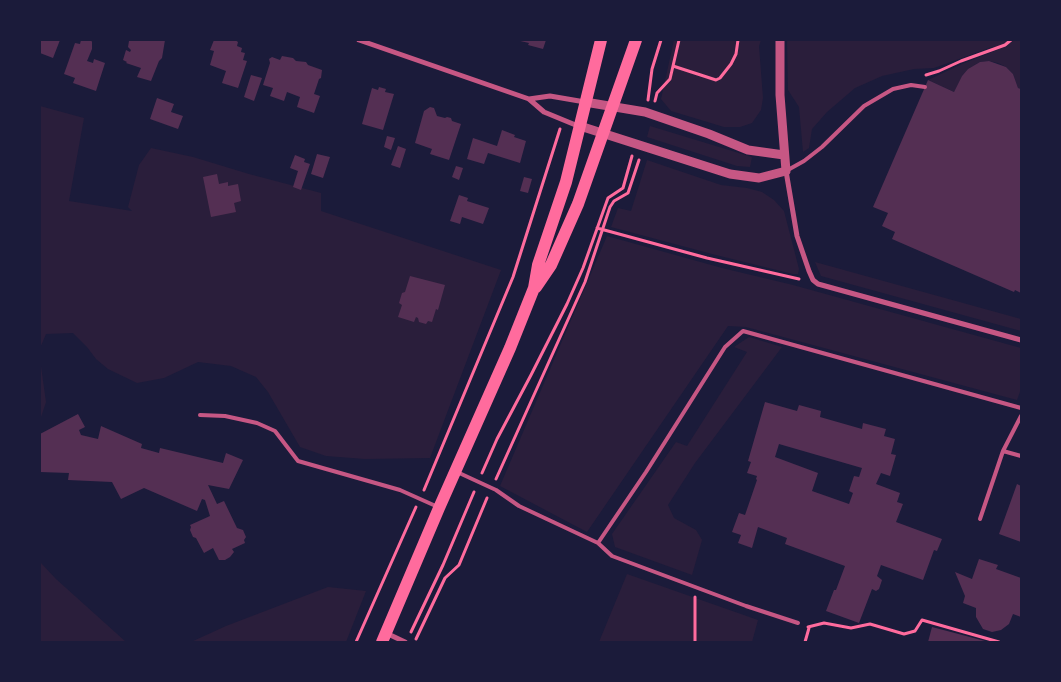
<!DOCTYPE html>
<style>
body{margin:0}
#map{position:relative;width:1061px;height:682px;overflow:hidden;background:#1b1b3a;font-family:"Crimson Pro",serif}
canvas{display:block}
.frame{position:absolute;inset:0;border:41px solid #1b1b3a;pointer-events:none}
</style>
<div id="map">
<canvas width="1061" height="682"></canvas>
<div class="frame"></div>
</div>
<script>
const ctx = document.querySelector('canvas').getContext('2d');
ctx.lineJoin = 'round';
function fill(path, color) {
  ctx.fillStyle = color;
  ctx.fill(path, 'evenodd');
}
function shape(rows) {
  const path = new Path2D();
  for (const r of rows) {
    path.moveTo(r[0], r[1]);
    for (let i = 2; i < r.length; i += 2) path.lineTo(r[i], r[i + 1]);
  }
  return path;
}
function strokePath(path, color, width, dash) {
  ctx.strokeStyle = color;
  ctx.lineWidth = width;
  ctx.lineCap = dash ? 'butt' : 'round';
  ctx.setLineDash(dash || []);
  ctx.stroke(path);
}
const green = shape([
 [674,40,761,40,759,46,763,98,761,110,752,123,740,127,724,127,671,111,661,99],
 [787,40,1021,40,1021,89,1018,88,1013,74,1006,67,998,63,989,61,980,62,968,69,962,76,954,92,928,80,962,64,1007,46,992,47,934,68,914,69,882,76,855,88,827,112,812,129,809,148,803,152,799,107,788,90],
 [40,106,84,118,69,201,132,211,128,207,139,165,151,148,193,157,249,174,321,193,321,211,501,270,430,458,365,459,326,456,300,447,268,392,256,377,231,366,198,362,164,378,137,383,108,369,96,359,87,347,73,333,46,334,40,348],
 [650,126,752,157,750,167,737,166,647,137],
 [647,160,721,185,747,188,762,192,774,200,784,211,799,269,798,274,793,274,712,254,611,227,618,208,631,211],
 [607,236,722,268,793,285,1021,348,1021,389,1017,400,746,327,728,326,587,532,500,486],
 [815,262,1021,319,1021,331,821,276],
 [749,337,782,347,695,463,668,505,674,518,696,530,702,540,692,575,615,547,612,534,676,442,687,446,747,352,734,347],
 [40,359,46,402,40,420],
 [40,562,56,579,126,642,40,642],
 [627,574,758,620,752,642,599,642],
 [328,587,366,591,346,642,191,642,226,626]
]);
const building = shape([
 [40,40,60,40,53,58,40,53],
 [81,40,91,40,92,42,92,49,87,61,93,63,94,59,105,63,96,91,73,83,75,78,64,74,75,43,80,44],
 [135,40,165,40,162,58,159,61,151,81,137,77,141,68,126,63,127,62,123,60,126,50,130,52,131,50,128,47,129,41],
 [214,40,235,40,238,42,237,46,242,48,241,52,245,53,243,60,247,61,238,88,222,83,226,71,210,65,214,51,210,50],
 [516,40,546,40,543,49,528,45,529,43],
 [282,56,293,58,296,61,306,62,308,65,322,70,321,78,319,79,314,94,320,96,314,113,297,107,300,97,287,92,284,101,270,96,273,88,263,85,270,63,269,59,272,57,280,60],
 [989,61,1006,67,1013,74,1018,88,1021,89,1021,293,1015,290,1014,292,892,239,895,232,882,226,888,213,873,207,928,80,954,92,962,76,968,69,980,62],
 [251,75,262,78,254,101,244,97],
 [379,87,386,89,385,92,394,94,383,130,362,124,372,88,378,90],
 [157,98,174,104,171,112,183,116,178,129,150,119],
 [430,107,434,108,437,116,445,118,447,117,451,118,452,121,461,124,449,160,430,154,432,149,415,143,424,111],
 [502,130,515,135,514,137,526,141,520,163,488,153,484,164,467,159,473,138,497,146],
 [387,136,395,138,391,150,384,147],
 [398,146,406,149,400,168,391,165],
 [317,154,330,157,323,178,311,174],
 [295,155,305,159,304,162,310,164,301,190,293,187,298,171,290,168],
 [456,166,463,168,459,180,452,177],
 [217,174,219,184,228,182,228,186,238,184,241,201,234,203,236,212,211,217,203,177],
 [524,177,532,179,528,193,520,191],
 [459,195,468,198,467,201,489,208,483,224,462,217,460,224,450,221],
 [410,276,445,285,438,310,436,309,432,322,428,321,426,324,419,322,418,318,416,317,414,322,398,317,402,305,399,303,402,293,405,292],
 [765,402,797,411,799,405,821,411,820,417,862,429,863,423,886,429,884,436,895,439,891,454,896,455,890,476,881,473,876,484,900,493,897,502,903,504,896,522,942,539,937,551,934,550,923,580,881,565,877,576,882,580,879,589,876,591,872,589,859,623,826,611,834,590,836,590,845,566,785,544,787,538,758,527,752,548,738,543,741,535,732,532,739,513,745,515,757,480,756,479,757,476,747,473,751,462,748,461],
 [779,444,862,468,859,477,854,476,849,491,853,493,849,504,812,491,818,473,775,457],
 [78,414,85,427,79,430,81,435,98,439,101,426,142,444,141,448,159,453,160,448,223,463,226,453,243,460,229,489,208,485,217,504,224,501,237,528,243,530,246,537,244,540,245,543,232,549,234,552,230,557,225,560,219,560,213,548,204,553,196,538,193,537,190,530,191,527,190,525,210,516,205,500,202,499,197,511,144,488,121,499,112,482,68,480,69,473,40,472,40,434],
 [1017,484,1021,486,1021,542,999,534],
 [979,559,998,565,996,569,1021,578,1021,617,1013,614,1009,624,1001,630,992,632,983,629,976,617,976,608,963,603,965,596,955,572,972,579],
 [932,627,985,641,985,642,928,642]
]);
const path = shape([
 [673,66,716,80,720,78,731,64,736,54,738,40],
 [926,75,939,71,961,61,1005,45,1011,40],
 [648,100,652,69,661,40],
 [655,101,657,93,670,79,679,40],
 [597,228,707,258,799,279],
 [482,473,497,439,531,375,567,304,583,268,608,198,623,188,632,156],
 [496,479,585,282,610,207,614,201,628,193,639,160],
 [424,490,513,277,560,129],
 [695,597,695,642],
 [808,627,824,623,851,628,870,624,904,634,915,631,922,620,999,642],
 [411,632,443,565,474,492],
 [416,639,445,578,459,565,487,498],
 [356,642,416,507],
 [805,642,809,628]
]);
const service = shape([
 [786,171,804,161,822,147,864,106,893,89,911,85,925,87],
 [200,415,225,416,257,423,275,431,298,461,400,490,438,507],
 [1003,451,1021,416],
 [457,472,496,490,519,506,598,543,612,556,746,606,798,623],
 [980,519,1003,451,1021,456],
 [598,543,646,472,725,347,743,331,1021,408]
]);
const minor = shape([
 [359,40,529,99,544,112,578,126],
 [529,99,550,96,585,102],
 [786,171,797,236,809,271,813,280,818,284,1021,340],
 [386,633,405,642]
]);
const tertiary = shape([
 [585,102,645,112,709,134,748,150,784,155],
 [580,126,730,174,759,178,786,171,780,95,780,40]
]);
const primary = shape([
 [536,287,551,265,578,204,636,40],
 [382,642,439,508,510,348,534,288,538,265,566,182,601,40]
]);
fill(green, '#2a1e3b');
fill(building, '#542f53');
strokePath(path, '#ff6b9d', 3);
strokePath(service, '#c65784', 4);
strokePath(minor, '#c65784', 5);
strokePath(tertiary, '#c65784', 9);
strokePath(primary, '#ff6b9d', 12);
</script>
